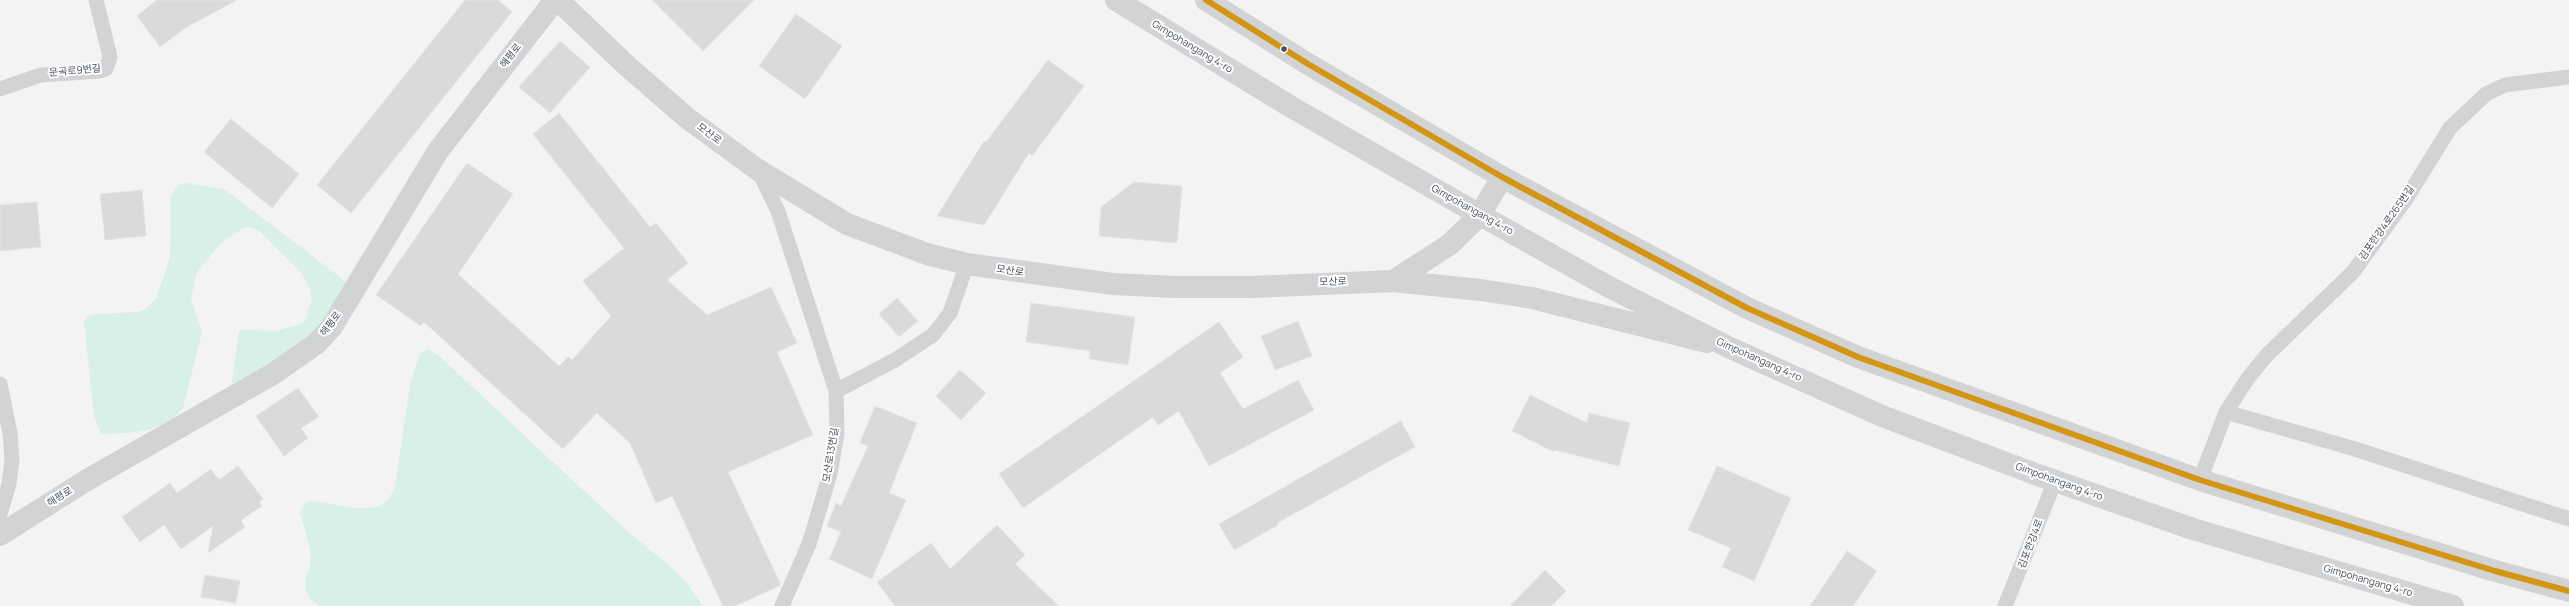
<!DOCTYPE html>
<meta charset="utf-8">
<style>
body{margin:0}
canvas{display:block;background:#f3f3f3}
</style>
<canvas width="2569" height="606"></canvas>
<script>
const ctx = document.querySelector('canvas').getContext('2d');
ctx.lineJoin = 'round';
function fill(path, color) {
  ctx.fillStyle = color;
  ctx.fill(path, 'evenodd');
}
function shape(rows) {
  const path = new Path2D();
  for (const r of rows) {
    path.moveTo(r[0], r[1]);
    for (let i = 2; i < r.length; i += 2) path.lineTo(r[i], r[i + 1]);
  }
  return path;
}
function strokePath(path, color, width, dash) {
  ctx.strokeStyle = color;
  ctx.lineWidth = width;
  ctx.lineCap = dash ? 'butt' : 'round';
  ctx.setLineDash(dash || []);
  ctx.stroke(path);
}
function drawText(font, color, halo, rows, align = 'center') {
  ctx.font = font + ' Manrope,"Noto Sans KR",sans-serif';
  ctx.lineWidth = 4;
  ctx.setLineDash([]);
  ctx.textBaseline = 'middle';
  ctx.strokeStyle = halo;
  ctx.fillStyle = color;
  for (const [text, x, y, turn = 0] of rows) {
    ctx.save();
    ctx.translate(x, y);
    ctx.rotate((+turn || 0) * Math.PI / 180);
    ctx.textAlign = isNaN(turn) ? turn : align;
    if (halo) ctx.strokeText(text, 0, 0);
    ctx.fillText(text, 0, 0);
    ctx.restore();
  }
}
const green = shape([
 [187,183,223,189,230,193,345,281,346,287,331,314,309,340,231,386,239,331,244,329,274,331,299,325,306,319,311,301,311,291,301,272,258,230,250,227,243,228,219,245,196,274,191,299,202,332,183,408,173,419,152,429,129,433,101,434,94,418,84,321,87,316,95,314,137,312,145,309,156,299,170,258,171,195,180,184],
 [427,349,437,354,625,529,672,568,687,583,703,606,320,606,313,602,306,592,305,579,310,567,311,553,300,512,307,502,315,501,360,509,380,506,389,499,395,486,410,385,420,353]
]);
const building = shape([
 [157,0,237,0,185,28,160,47,137,16,157,0],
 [465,0,498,0,512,12,351,213,317,185,465,0],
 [652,0,754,0,703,51,652,0],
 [796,14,842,46,805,99,759,66,796,14],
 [560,41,590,67,550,113,519,87,560,41],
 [1048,60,1084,86,1032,156,1029,153,984,225,937,216,984,141,986,142,1048,60],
 [559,113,650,227,656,223,688,263,667,280,707,315,771,287,797,343,777,352,813,435,728,472,781,585,735,606,723,606,672,496,656,503,630,443,597,413,563,449,424,322,421,326,376,295,467,163,513,194,458,274,559,366,568,357,572,360,611,316,583,281,624,248,533,134,559,113],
 [231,119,299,174,272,208,204,152,231,119],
 [1134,182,1182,186,1177,243,1099,236,1101,207,1134,182],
 [142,190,146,236,105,240,100,194,142,190],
 [37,202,41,247,0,251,0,205,37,202],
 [897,298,918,321,899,337,879,314,897,298],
 [1031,303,1135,317,1128,365,1089,359,1090,351,1026,342,1031,303],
 [1298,321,1312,356,1275,370,1261,336,1298,321],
 [1219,322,1243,357,1220,373,1243,409,1298,380,1314,410,1209,466,1179,411,1158,425,1153,417,1023,508,999,474,1219,322],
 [960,370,986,393,961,420,936,396,960,370],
 [298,388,319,417,301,428,308,438,284,456,256,416,298,388],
 [1530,395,1587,423,1589,413,1630,423,1619,466,1555,450,1554,452,1512,431,1530,395],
 [875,406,917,423,889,493,906,500,872,579,829,559,841,532,827,526,836,503,841,506,868,446,860,443,875,406],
 [1401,421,1415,447,1277,523,1278,525,1234,550,1219,524,1401,421],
 [238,466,263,499,259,502,262,506,241,520,245,527,208,553,213,526,181,549,164,525,140,542,122,517,170,483,177,493,211,469,219,480,238,466],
 [1717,466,1791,498,1754,581,1722,567,1731,548,1688,530,1717,466],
 [997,525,1025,555,1015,564,1059,606,895,606,877,582,931,543,950,569,997,525],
 [1847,551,1877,571,1853,606,1810,606,1847,551],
 [1545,570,1566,591,1551,606,1510,606,1545,570],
 [205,575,240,581,236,603,201,597,205,575]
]);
const service = shape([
 [0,89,41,75,100,71,106,69,110,57,96,0],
 [758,170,778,211,836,391],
 [0,384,10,433,12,460,9,484,0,514],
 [2226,412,2355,449,2569,519],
 [2200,480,2226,412,2248,378,2267,355,2353,272,2406,199,2450,128,2486,94,2505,85,2569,77],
 [782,606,809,544,830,474,837,434,836,391,895,360,933,335,950,313,967,264],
 [2005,606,2055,481]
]);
const minor = shape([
 [558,0,626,65,687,118,758,170,847,224,927,254,967,264,1113,284,1175,287,1251,287,1393,281,1449,245,1480,215,1502,177],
 [1393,281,1481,290,1532,298,1707,342],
 [0,535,87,480,273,374,316,344,331,328,438,151,555,0]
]);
const tertiary = shape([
 [1116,0,1293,108,1480,215,1609,287,1728,347,1882,416,2035,474,2193,529,2453,606],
 [1206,0,1308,64,1502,177,1747,308,1858,357,2200,480,2495,571,2569,591]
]);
const bus1 = shape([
 [1206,0,1308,64,1502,177,1747,308,1858,357,2200,480,2495,571,2569,591]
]);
const markers = [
 [1284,49,3.5,"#4a515e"]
];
const streetNames = [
 ["Gimpohangang 4-ro",1192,47,31],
 ["해평로",511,56,-52],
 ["운곡로9번길",75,71,-5],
 ["모산로",709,134,37],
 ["Gimpohangang 4-ro",1472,210,29],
 ["김포한강4로265번길",2387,223,-55],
 ["모산로",1010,271,8],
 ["모산로",1333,282,-2],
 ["해평로",331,324,-53],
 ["Gimpohangang 4-ro",1759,360,24],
 ["모산로13번길",831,455,-81],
 ["Gimpohangang 4-ro",2059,482,20],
 ["해평로",60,497,-32],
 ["김포한강4로",2031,544,-69],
 ["Gimpohangang 4-ro",2368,581,16]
];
fill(green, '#d9f0e6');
fill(building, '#dadadc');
strokePath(building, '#e4e4e5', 1);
strokePath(service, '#d1d3d5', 15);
strokePath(minor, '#d1d3d5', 22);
strokePath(tertiary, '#d1d3d5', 22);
strokePath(bus1, '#d49513', 6);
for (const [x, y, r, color] of markers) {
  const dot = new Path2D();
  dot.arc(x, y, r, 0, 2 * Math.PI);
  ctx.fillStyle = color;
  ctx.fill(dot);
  strokePath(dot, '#fff', 1.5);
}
drawText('10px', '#4a515e', '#fff', streetNames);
</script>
